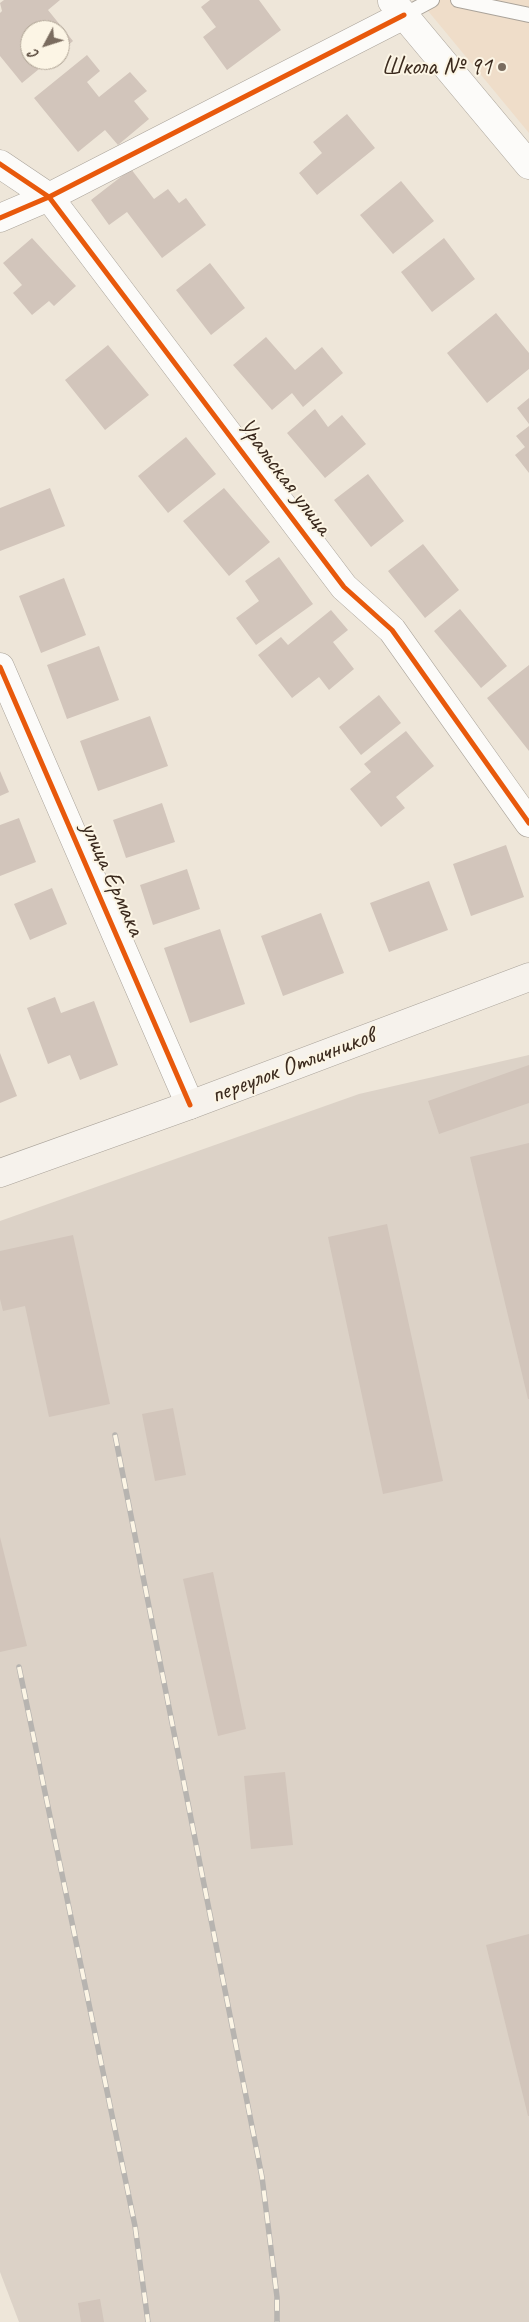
<!DOCTYPE html>
<meta charset="utf-8">
<style>
body{margin:0}
#map{position:relative;width:529px;height:2322px;overflow:hidden;background:#eee6d9;font-family:Caveat,sans-serif}
canvas{display:block}
.north{position:absolute;left:20px;top:20px;width:50px;height:50px;box-sizing:border-box;background:#fcf5e5;border:1px solid #afa495;border-radius:50%;rotate:230deg;font-size:14px;font-weight:700;line-height:20px;text-align:center;color:#3b2a1e}
.north::after{content:'';display:block;margin:auto;width:18px;height:22px;background:#7a6c5f;clip-path:polygon(50% 0,100% 100%,50% 72%,0 100%)}
</style>
<div id="map">
<canvas width="529" height="2322"></canvas>
<div class="north">С</div>
</div>
<script>
const ctx = document.querySelector('canvas').getContext('2d');
ctx.lineJoin = 'round';
function fill(path, color) {
  ctx.fillStyle = color;
  ctx.fill(path, 'evenodd');
}
function shape(rows) {
  const path = new Path2D();
  for (const r of rows) {
    path.moveTo(r[0], r[1]);
    for (let i = 2; i < r.length; i += 2) path.lineTo(r[i], r[i + 1]);
  }
  return path;
}
function strokePath(path, color, width, dash) {
  ctx.strokeStyle = color;
  ctx.lineWidth = width;
  ctx.lineCap = dash ? 'butt' : 'round';
  ctx.setLineDash(dash || []);
  ctx.stroke(path);
}
function drawText(font, color, halo, rows, align = 'center') {
  ctx.font = font + ' Caveat,sans-serif';
  ctx.lineWidth = 4;
  ctx.setLineDash([]);
  ctx.textBaseline = 'middle';
  ctx.strokeStyle = halo;
  ctx.fillStyle = color;
  for (const [text, x, y, turn = 0] of rows) {
    ctx.save();
    ctx.translate(x, y);
    ctx.rotate((+turn || 0) * Math.PI / 180);
    ctx.textAlign = isNaN(turn) ? turn : align;
    if (halo) ctx.strokeText(text, 0, 0);
    ctx.fillText(text, 0, 0);
    ctx.restore();
  }
}
const built = shape([
 [419,0,529,0,529,133]
]);
const industrial = shape([
 [529,1055,529,2322,19,2322,0,2272,0,1221,359,1094]
]);
const building = shape([
 [4,0,60,0,48,10,73,41,60,52,60,30,30,30,30,60,50,60,22,83,0,56,0,13,2,11,0,3],
 [210,0,259,0,281,30,227,70,203,37,216,27,201,7],
 [87,55,100,71,87,82,99,97,130,72,147,91,134,101,149,119,118,145,105,130,78,152,34,98],
 [347,114,375,148,317,195,299,173,322,153,313,142],
 [131,169,154,199,168,189,179,203,186,198,206,225,162,258,127,212,109,225,91,200],
 [401,181,434,221,393,254,360,215],
 [32,238,76,286,54,306,49,301,32,315,13,293,22,285,3,263],
 [444,238,475,279,432,312,401,272],
 [210,263,245,308,211,335,176,290],
 [496,313,529,353,529,369,487,403,447,353],
 [266,337,295,370,322,347,343,373,303,407,292,393,272,410,233,365],
 [108,345,149,395,105,430,65,380],
 [529,398,529,424,517,408],
 [315,409,328,427,342,415,366,444,325,478,287,433],
 [529,426,529,473,515,455,525,447,516,436],
 [186,437,216,474,168,513,138,476],
 [368,474,404,521,371,547,334,500],
 [50,488,65,526,0,551,0,508],
 [224,488,270,542,229,576,183,521],
 [423,544,459,590,425,618,388,571],
 [279,557,313,604,256,645,236,618,259,601,245,581],
 [64,578,86,635,41,653,19,596],
 [460,609,507,666,481,688,434,631],
 [331,610,348,630,333,642,354,669,329,690,319,677,292,698,258,655,281,637,288,645],
 [99,646,119,700,67,719,47,665],
 [529,665,529,751,487,698],
 [379,695,401,723,361,755,339,727],
 [150,716,168,766,98,791,80,741],
 [406,731,434,766,396,797,405,808,381,827,350,789,371,772,364,764],
 [0,771,9,792,0,796],
 [162,803,175,842,126,858,113,820],
 [19,818,36,862,0,876,0,825],
 [506,845,524,897,471,916,453,864],
 [187,869,200,909,153,925,140,885],
 [429,881,448,930,389,952,370,903],
 [52,888,67,924,30,940,14,904],
 [321,913,344,973,283,996,261,936],
 [220,929,245,1004,190,1023,164,948],
 [55,997,61,1013,94,1001,118,1065,80,1080,70,1055,48,1064,27,1008],
 [0,1053,17,1096,0,1103],
 [529,1065,529,1103,439,1134,428,1101],
 [529,1143,529,1399,528,1399,470,1157],
 [387,1224,443,1481,383,1494,328,1237],
 [73,1235,110,1404,49,1417,25,1306,3,1311,0,1299,0,1251],
 [173,1408,186,1475,155,1481,142,1414],
 [0,1537,27,1646,0,1652],
 [213,1572,246,1729,218,1736,183,1579],
 [285,1772,293,1845,251,1849,244,1776],
 [529,1934,529,2116,528,2116,486,1945],
 [100,2299,104,2322,81,2322,78,2303]
]);
const lane = shape([
 [458,0,529,15],
 [404,15,432,0]
]);
const street = shape([
 [392,1,529,165],
 [0,164,49,197,344,587,392,630,529,823],
 [0,218,49,197,404,15],
 [0,667,190,1105]
]);
const secondary = shape([
 [0,1173,190,1105,529,977]
]);
const rail = shape([
 [115,1435,262,2177,277,2297,277,2322],
 [19,1667,135,2226,148,2322]
]);
const cycleway = shape([
 [0,164,49,197,344,587,392,630,529,823],
 [0,218,49,197,404,15],
 [0,667,190,1105]
]);
const markers = [
 [502,67,5,"#7a6c5f"]
];
const poiNames = [
 ["Школа № 91",492,67]
];
const streetNames = [
 ["Уральская улица",284,477,53],
 ["улица Ермака",112,879,66],
 ["переулок Отличников",293,1066,-21]
];
fill(built, '#efddc9');
fill(industrial, '#dcd2c7');
fill(building, '#d2c5bb');
strokePath(lane, '#aaa39a', 16);
strokePath(street, '#aaa39a', 29);
strokePath(secondary, '#aaa39a', 29);
strokePath(lane, '#fcfbf9', 14);
strokePath(street, '#fcfbf9', 28);
strokePath(secondary, '#f6f2ec', 28);
strokePath(rail, '#b7b4b0', 5.5);
strokePath(rail, '#fcf5e5', 4, [11]);
strokePath(cycleway, '#e8590c', 5);
for (const [x, y, r, color] of markers) {
  const dot = new Path2D();
  dot.arc(x, y, r, 0, 2 * Math.PI);
  ctx.fillStyle = color;
  ctx.fill(dot);
  strokePath(dot, '#fcf5e5', 2);
}
drawText('25px', '#3b2a1e', '#fcf5e5', poiNames, 'right');
drawText('25px', '#3b2a1e', '#fcf5e5', streetNames);
</script>
